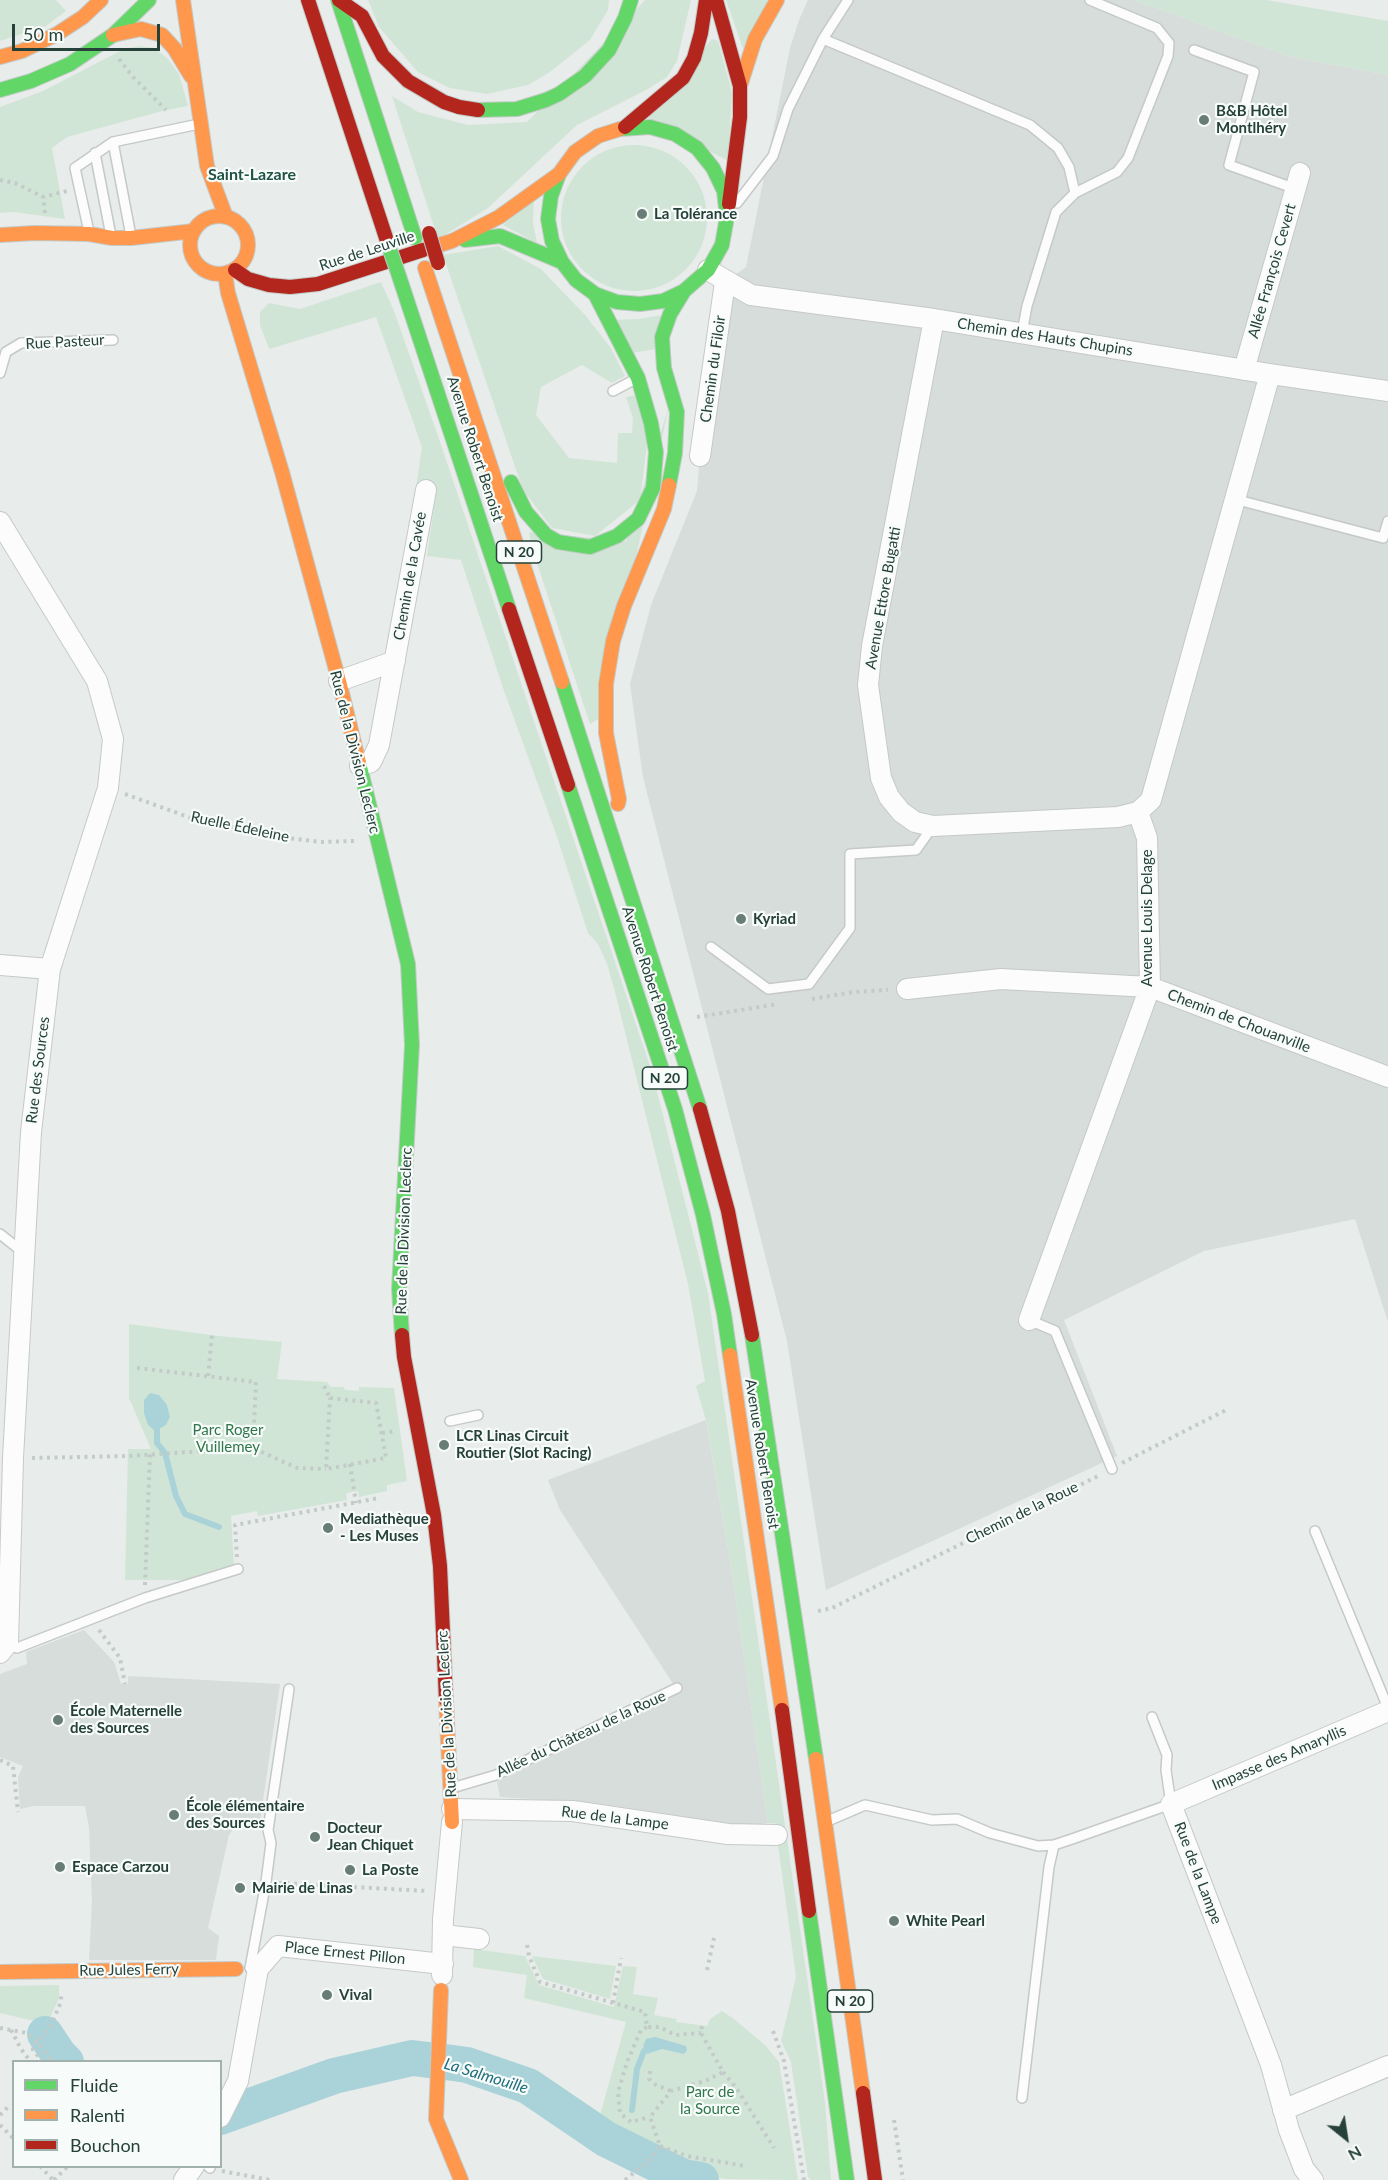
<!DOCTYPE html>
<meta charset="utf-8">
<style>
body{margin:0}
#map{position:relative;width:1388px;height:2180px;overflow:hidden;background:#e8ecea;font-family:Lato,sans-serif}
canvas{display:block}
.legend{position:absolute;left:12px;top:2060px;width:210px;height:108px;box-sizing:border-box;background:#f7fbf9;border:2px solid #a3b1ac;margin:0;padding:8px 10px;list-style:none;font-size:18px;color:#254139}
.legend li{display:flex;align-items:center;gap:12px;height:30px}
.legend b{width:30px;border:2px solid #a3b1ac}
.north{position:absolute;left:1316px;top:2108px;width:60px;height:60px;-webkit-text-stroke:4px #f7fbf9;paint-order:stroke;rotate:150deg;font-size:16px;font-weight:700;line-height:24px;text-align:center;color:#254139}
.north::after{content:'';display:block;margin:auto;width:21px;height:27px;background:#254139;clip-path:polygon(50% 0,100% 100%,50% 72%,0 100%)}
.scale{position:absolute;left:12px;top:24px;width:148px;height:27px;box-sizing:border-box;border:3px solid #254139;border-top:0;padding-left:8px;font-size:18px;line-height:21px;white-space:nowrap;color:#254139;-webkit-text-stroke:4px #f7fbf9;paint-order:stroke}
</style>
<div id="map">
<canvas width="1388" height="2180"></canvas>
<ul class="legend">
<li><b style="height:8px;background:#63d668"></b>Fluide</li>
<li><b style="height:8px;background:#ff974d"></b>Ralenti</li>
<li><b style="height:8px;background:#b3261e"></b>Bouchon</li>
</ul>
<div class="north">N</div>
<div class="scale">50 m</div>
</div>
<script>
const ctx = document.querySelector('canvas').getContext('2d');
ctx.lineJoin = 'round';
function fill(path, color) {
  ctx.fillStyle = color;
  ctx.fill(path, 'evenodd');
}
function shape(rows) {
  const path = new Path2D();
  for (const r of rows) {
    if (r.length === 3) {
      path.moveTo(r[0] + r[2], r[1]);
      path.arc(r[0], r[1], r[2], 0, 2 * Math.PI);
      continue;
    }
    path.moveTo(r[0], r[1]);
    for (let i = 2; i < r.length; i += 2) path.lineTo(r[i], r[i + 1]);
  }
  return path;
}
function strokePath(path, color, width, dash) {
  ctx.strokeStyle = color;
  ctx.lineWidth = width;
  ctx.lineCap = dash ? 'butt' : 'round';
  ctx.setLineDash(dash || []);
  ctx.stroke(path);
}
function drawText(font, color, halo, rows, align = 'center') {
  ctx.font = font + ' Lato,sans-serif';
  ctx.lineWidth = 4.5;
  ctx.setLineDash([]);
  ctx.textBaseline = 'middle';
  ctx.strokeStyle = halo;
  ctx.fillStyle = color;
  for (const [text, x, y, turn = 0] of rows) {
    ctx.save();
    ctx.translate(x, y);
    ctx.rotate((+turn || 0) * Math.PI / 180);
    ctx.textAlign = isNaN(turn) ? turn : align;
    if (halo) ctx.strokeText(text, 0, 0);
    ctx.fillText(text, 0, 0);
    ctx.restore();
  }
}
const built = shape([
 [808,0,1134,0,1288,56,1388,75,1388,1322,1355,1219,1204,1251,1064,1320,1117,1456,826,1590,787,1341,643,777,630,684,651,605,697,491,700,456,725,282,746,267,790,48,799,20],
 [706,1420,733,1579,768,1823,746,1826,596,1803,500,1797,497,1782,679,1693,560,1510,548,1480],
 [84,1630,114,1662,121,1684,128,1684,128,1676,280,1684,260,1821,240,1820,229,1835,208,1928,219,1936,216,1960,89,1960,92,1903,89,1827,85,1806,34,1806,20,1809,18,1777,23,1766,0,1757,0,1674,27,1664,26,1652]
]);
const green = shape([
 [0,0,56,0,66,11,46,26,0,41],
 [368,0,609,0,608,10,590,40,550,72,528,85,487,94,450,88,418,72,379,27],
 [645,0,691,0,677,61,667,77,648,89,577,125,488,208,438,239,392,96,418,112,468,125,527,122],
 [726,0,768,0,743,49],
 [1134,0,1266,0,1388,21,1388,75,1288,56],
 [712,39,718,41,732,93,728,161,648,118],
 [139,46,154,48,167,58,179,74,188,106,166,110,67,137,52,148,65,219,14,212,0,213,0,107,43,91,124,49],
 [634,218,73],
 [534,199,533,223,537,243,503,225],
 [498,246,541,269,585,315,611,348,625,376,612,383,582,365,541,387,536,415,569,458,617,463,618,433,632,433,633,418,626,397,638,395,648,436,640,500,595,536,552,528,523,490,443,255],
 [381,282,394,311,437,433,652,1072,708,1293,825,2102,831,2180,811,2180,808,2177,791,2062,781,2041,796,1977,775,1823,768,1823,733,1579,707,1424,696,1386,705,1381,688,1284,615,992,607,964,598,944,588,933,556,834,503,688,461,560,427,556,436,493,416,488,422,447,376,317,269,349,260,325,260,312,269,303,300,309],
 [662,315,656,349,632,353,612,320,639,319],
 [669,406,601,717,590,724,531,545,529,532,626,541],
 [129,1324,219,1336,282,1342,277,1379,327,1382,331,1387,344,1387,345,1390,359,1391,359,1387,394,1388,407,1481,387,1485,387,1491,359,1497,358,1491,346,1493,347,1500,258,1516,257,1511,231,1516,234,1566,185,1580,125,1580,128,1449,151,1449,129,1398],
 [474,1949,525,1956,539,1985,614,2007,623,1966,637,1967,633,1994,658,1998,654,2015,677,2019,676,2022,707,2026,710,2019,722,2011,734,2019,766,2046,779,2062,798,2180,726,2179,689,2173,677,2170,596,2129,626,2022,524,1998,527,1975,473,1967],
 [532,1956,616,1966,610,1999,543,1979],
 [59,1985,59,1998,47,2024,0,2013,0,1986]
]);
const water = shape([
 [150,1393,159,1395,167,1405,170,1417,166,1425,155,1431,148,1425,144,1413,144,1400],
 [655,2037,686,2046,687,2050,684,2054,662,2049,647,2054,643,2046,646,2039]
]);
const stream = shape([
 [157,1430,157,1443,165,1453,176,1496,185,1514,219,1527],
 [632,2110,637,2069,644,2051]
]);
const river = shape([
 [45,2034,59,2055,66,2062],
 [220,2117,334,2076,412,2058,453,2063,467,2065,528,2086,606,2139,683,2177,701,2180]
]);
const path = shape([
 [119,59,133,77,166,110],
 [0,180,15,183,43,197],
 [45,213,43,197,67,191],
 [125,794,191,818,279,837,321,842,354,841],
 [812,999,854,992,888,990],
 [697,1017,778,1004],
 [137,1368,256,1382,253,1448,297,1468,326,1469],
 [208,1376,212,1335],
 [324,1386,330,1398],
 [330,1398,376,1403,386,1458,326,1469,330,1398],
 [382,1433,396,1431],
 [32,1458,128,1456,253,1448],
 [1122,1463,1226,1410],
 [350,1464,356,1503],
 [237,1557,235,1525,379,1498],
 [145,1585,150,1454],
 [818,1611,832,1608,1100,1475],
 [99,1630,120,1658,125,1684],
 [0,1760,13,1766,18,1812],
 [279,1883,427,1891],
 [527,1945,529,1956,540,1982,645,2012,647,2027,660,2027,675,2035,701,2033],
 [707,1970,714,1938],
 [613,2003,621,1958],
 [647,2027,641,2030,627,2062,618,2092,620,2113,631,2122,650,2117],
 [0,2028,27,2033,38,2042,52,2062],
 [11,2030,21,2049,31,2062],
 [773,2031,784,2061,804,2180],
 [43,2062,33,2050,33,2046,50,2028,60,2004,62,1992],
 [650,2071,649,2079,656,2085,671,2091],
 [723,2072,737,2089,774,2148],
 [0,2115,8,2107],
 [894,2120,903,2180],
 [0,2125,14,2139],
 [660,2146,687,2156,745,2166],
 [40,2166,53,2180],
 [222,2171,270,2180],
 [54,2180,68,2166],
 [625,2180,651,2159,660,2146,650,2117,671,2091,705,2081,723,2072,701,2033,702,2026]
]);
const lane = shape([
 [823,39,848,0],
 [1194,50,1254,72,1229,165,1296,189],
 [113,142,131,236],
 [95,153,111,236],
 [737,203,773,156,788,109,823,39,1030,125,1058,148,1069,167,1075,193],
 [89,232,75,168,113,142,199,124],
 [1022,333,1027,306,1056,212,1075,193,1117,172,1128,158,1168,56,1169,43,1157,28,1090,0],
 [0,373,6,352,21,343,113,340],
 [613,391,634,380],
 [1234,499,1383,538,1388,521],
 [711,947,768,989,809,984,850,928,850,854,916,850,933,826],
 [0,1234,24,1253],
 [1029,1320,1055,1331,1112,1469],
 [450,1421,478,1415],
 [1315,1531,1388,1708],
 [8,1643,17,1648,145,1598,238,1569],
 [452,1788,496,1775,677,1688],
 [830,1820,865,1805,932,1820,957,1819,990,1833,1038,1846,1054,1845,1072,1839,1171,1804,1166,1770,1167,1755,1152,1717],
 [250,1968,266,1882,271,1843,268,1830,289,1689],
 [1022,2098,1049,1867,1054,1845],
 [208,2166,210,2168]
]);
const street = shape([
 [708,270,751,295,934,319,1270,374,1388,391],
 [934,319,872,646,868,685,881,778,889,797,901,812,915,822,933,826,1118,817,1138,812],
 [1244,370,1300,173],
 [700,456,725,282],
 [0,522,97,681,113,739,108,788,50,969,31,1132,13,1458,8,1643,0,1653],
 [339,681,395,661],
 [360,766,371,762,379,745,426,490],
 [0,965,50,969],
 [907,989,1001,979,1150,987,1388,1077],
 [1029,1320,1150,987,1147,838,1138,812,1151,800,1270,374],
 [452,1809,573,1811,728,1834,777,1835],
 [443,1935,479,1939],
 [258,1969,278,1946,443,1964],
 [442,1975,443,1919,452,1822],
 [1283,2110,1388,2066],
 [220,2117,238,2081,258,1969],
 [184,2180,194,2166],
 [1313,2180,1304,2169,1289,2130,1271,2065,1171,1804,1388,1711]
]);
const fast = shape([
 [338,0,415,238],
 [0,90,31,81,70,64,113,35,149,0],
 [478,110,517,109,546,100,559,94,585,76,609,50,625,18,631,0],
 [559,174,551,196,548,219,552,241,562,262,576,280,595,294,617,302,640,304,663,301,684,291,708,270,722,245,727,217,724,191,713,168,697,148,675,134,650,127,620,129],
 [465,240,500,236,562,262],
 [399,276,509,609],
 [511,482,526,512,546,535,558,542,590,547,617,536,638,519,653,488,656,452,651,423,638,378,595,294],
 [669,485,675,453,677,412,664,368,662,337,670,314,684,291],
 [562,682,700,1109],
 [359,763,408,964,412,1045,399,1289,402,1335],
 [568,785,675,1109,703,1215,724,1314,730,1355],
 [752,1335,816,1759],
 [809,1911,847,2180]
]);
const slow = shape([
 [183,0,207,166,226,217],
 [113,35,141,29,162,35,174,48,191,76],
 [0,57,22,51,57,34,83,17,101,0],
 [740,86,755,39,777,0],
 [219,245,29],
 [0,235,35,233,89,234,112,238,131,238,194,231],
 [423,250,452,241,499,217,559,174,575,152,598,136,620,129],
 [425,268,562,682],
 [225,274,228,293,282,472,339,681,359,763],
 [618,804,619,799,606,733,606,684,613,641,624,606,664,509,669,485],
 [730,1355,782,1710],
 [446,1700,452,1822],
 [816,1759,863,2093],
 [0,1972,236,1969],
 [441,1990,436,2119,461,2180]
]);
const jam = shape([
 [308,0,389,247],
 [339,0,362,16,383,56,408,81,444,102,459,107,478,110],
 [716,0,740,86,740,117,729,204],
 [625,127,683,78,694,58,701,33,706,0],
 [235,270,248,279,269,285,290,287,318,284,423,250],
 [509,609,568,785],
 [700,1109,728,1211,752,1335],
 [402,1335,404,1357,434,1515,440,1566,446,1700],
 [782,1710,809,1911],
 [863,2093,875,2180]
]);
const fastBridge = shape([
 [389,247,399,276]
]);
const jamBridge = shape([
 [429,233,438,263]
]);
const markers = [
 [1204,120,6,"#697d77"],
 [642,214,6,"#697d77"],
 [741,919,6,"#697d77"],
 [444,1445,6,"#697d77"],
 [328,1528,6,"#697d77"],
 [58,1720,6,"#697d77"],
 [174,1815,6,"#697d77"],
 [315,1837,6,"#697d77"],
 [60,1867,6,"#697d77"],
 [350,1870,6,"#697d77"],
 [240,1888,6,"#697d77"],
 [894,1921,6,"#697d77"],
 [327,1995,6,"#697d77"]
];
const shields = [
 [519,552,45],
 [665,1078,45],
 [850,2001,45]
];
const shieldNames = [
 ["N 20",519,552],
 ["N 20",665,1078],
 ["N 20",850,2001]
];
const poiNames = [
 ["B&B Hôtel",1216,111],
 ["Montlhéry",1216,128],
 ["La Tolérance",654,214],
 ["Kyriad",753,919],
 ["LCR Linas Circuit",456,1436],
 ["Routier (Slot Racing)",456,1453],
 ["Mediathèque",340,1519],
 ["- Les Muses",340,1536],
 ["École Maternelle",70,1711],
 ["des Sources",70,1728],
 ["École élémentaire",186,1806],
 ["des Sources",186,1823],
 ["Docteur",327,1828],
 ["Jean Chiquet",327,1845],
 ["Espace Carzou",72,1867],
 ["La Poste",362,1870],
 ["Mairie de Linas",252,1888],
 ["White Pearl",906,1921],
 ["Vival",339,1995]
];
const streetNames = [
 ["Rue de Leuville",367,251,-18],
 ["Allée François Cevert",1272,271,-74],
 ["Chemin des Hauts Chupins",1045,337,9],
 ["Rue Pasteur",65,342,-3],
 ["Chemin du Filoir",713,369,-82],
 ["Avenue Robert Benoist",475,449,72],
 ["Chemin de la Cavée",410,576,-80],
 ["Avenue Ettore Bugatti",883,598,-80],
 ["Rue de la Division Leclerc",355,752,76],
 ["Ruelle Édeleine",240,827,12],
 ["Avenue Louis Delage",1147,918,-90],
 ["Avenue Robert Benoist",650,979,72],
 ["Chemin de Chouanville",1239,1021,21],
 ["Rue des Sources",38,1070,-83],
 ["Rue de la Division Leclerc",404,1231,-88],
 ["Avenue Robert Benoist",762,1454,81],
 ["Chemin de la Roue",1022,1513,-26],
 ["Rue de la Division Leclerc",447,1714,-93],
 ["Allée du Château de la Roue",581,1734,-25],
 ["Impasse des Amaryllis",1279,1758,-23],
 ["Rue de la Lampe",615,1818,7],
 ["Rue de la Lampe",1198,1873,69],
 ["Place Ernest Pillon",345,1953,6],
 ["Rue Jules Ferry",129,1970,-1]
];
const parkNames = [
 ["Parc Roger",228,1430],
 ["Vuillemey",228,1447],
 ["Parc de",710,2092],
 ["la Source",710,2109]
];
const neighbourhoodNames = [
 ["Saint-Lazare",252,175]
];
const waterNames = [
 ["La Salmouille",486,2076,17]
];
fill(built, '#d6ddda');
fill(green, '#d1e5d7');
fill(water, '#aad3d9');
strokePath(stream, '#aad3d9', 6);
strokePath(river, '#aad3d9', 36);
strokePath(lane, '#c5c9c7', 12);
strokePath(street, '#c5c9c7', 22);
strokePath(fast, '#c3cac7', 16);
strokePath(slow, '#c3cac7', 16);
strokePath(jam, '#c3cac7', 16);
strokePath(path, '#c3cbc9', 4, [3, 4.5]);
strokePath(lane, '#fcfcfc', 9);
strokePath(street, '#fcfcfc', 20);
strokePath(fast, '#63d668', 14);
strokePath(slow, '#ff974d', 14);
strokePath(jam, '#b3261e', 14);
strokePath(fastBridge, '#c3cbc9', 16, []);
strokePath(jamBridge, '#c3cbc9', 16, []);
strokePath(fastBridge, '#63d668', 14);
strokePath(jamBridge, '#b3261e', 14);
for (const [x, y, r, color] of markers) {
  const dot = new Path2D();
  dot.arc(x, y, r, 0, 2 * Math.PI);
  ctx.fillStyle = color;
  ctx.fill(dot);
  strokePath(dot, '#f7fbf9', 2);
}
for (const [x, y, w] of shields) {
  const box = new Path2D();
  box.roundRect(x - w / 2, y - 11, w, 22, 4.5);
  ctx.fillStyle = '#f7fbf9';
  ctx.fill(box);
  strokePath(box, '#254139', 1.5);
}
drawText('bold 14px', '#254139', null, shieldNames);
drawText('bold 15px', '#254139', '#f7fbf9', poiNames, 'left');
drawText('15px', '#254139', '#f7fbf9', streetNames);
drawText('15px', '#2f774a', '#f7fbf9', parkNames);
drawText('bold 16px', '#205346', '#f7fbf9', neighbourhoodNames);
drawText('italic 16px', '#1f6e7d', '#f7fbf9', waterNames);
</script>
